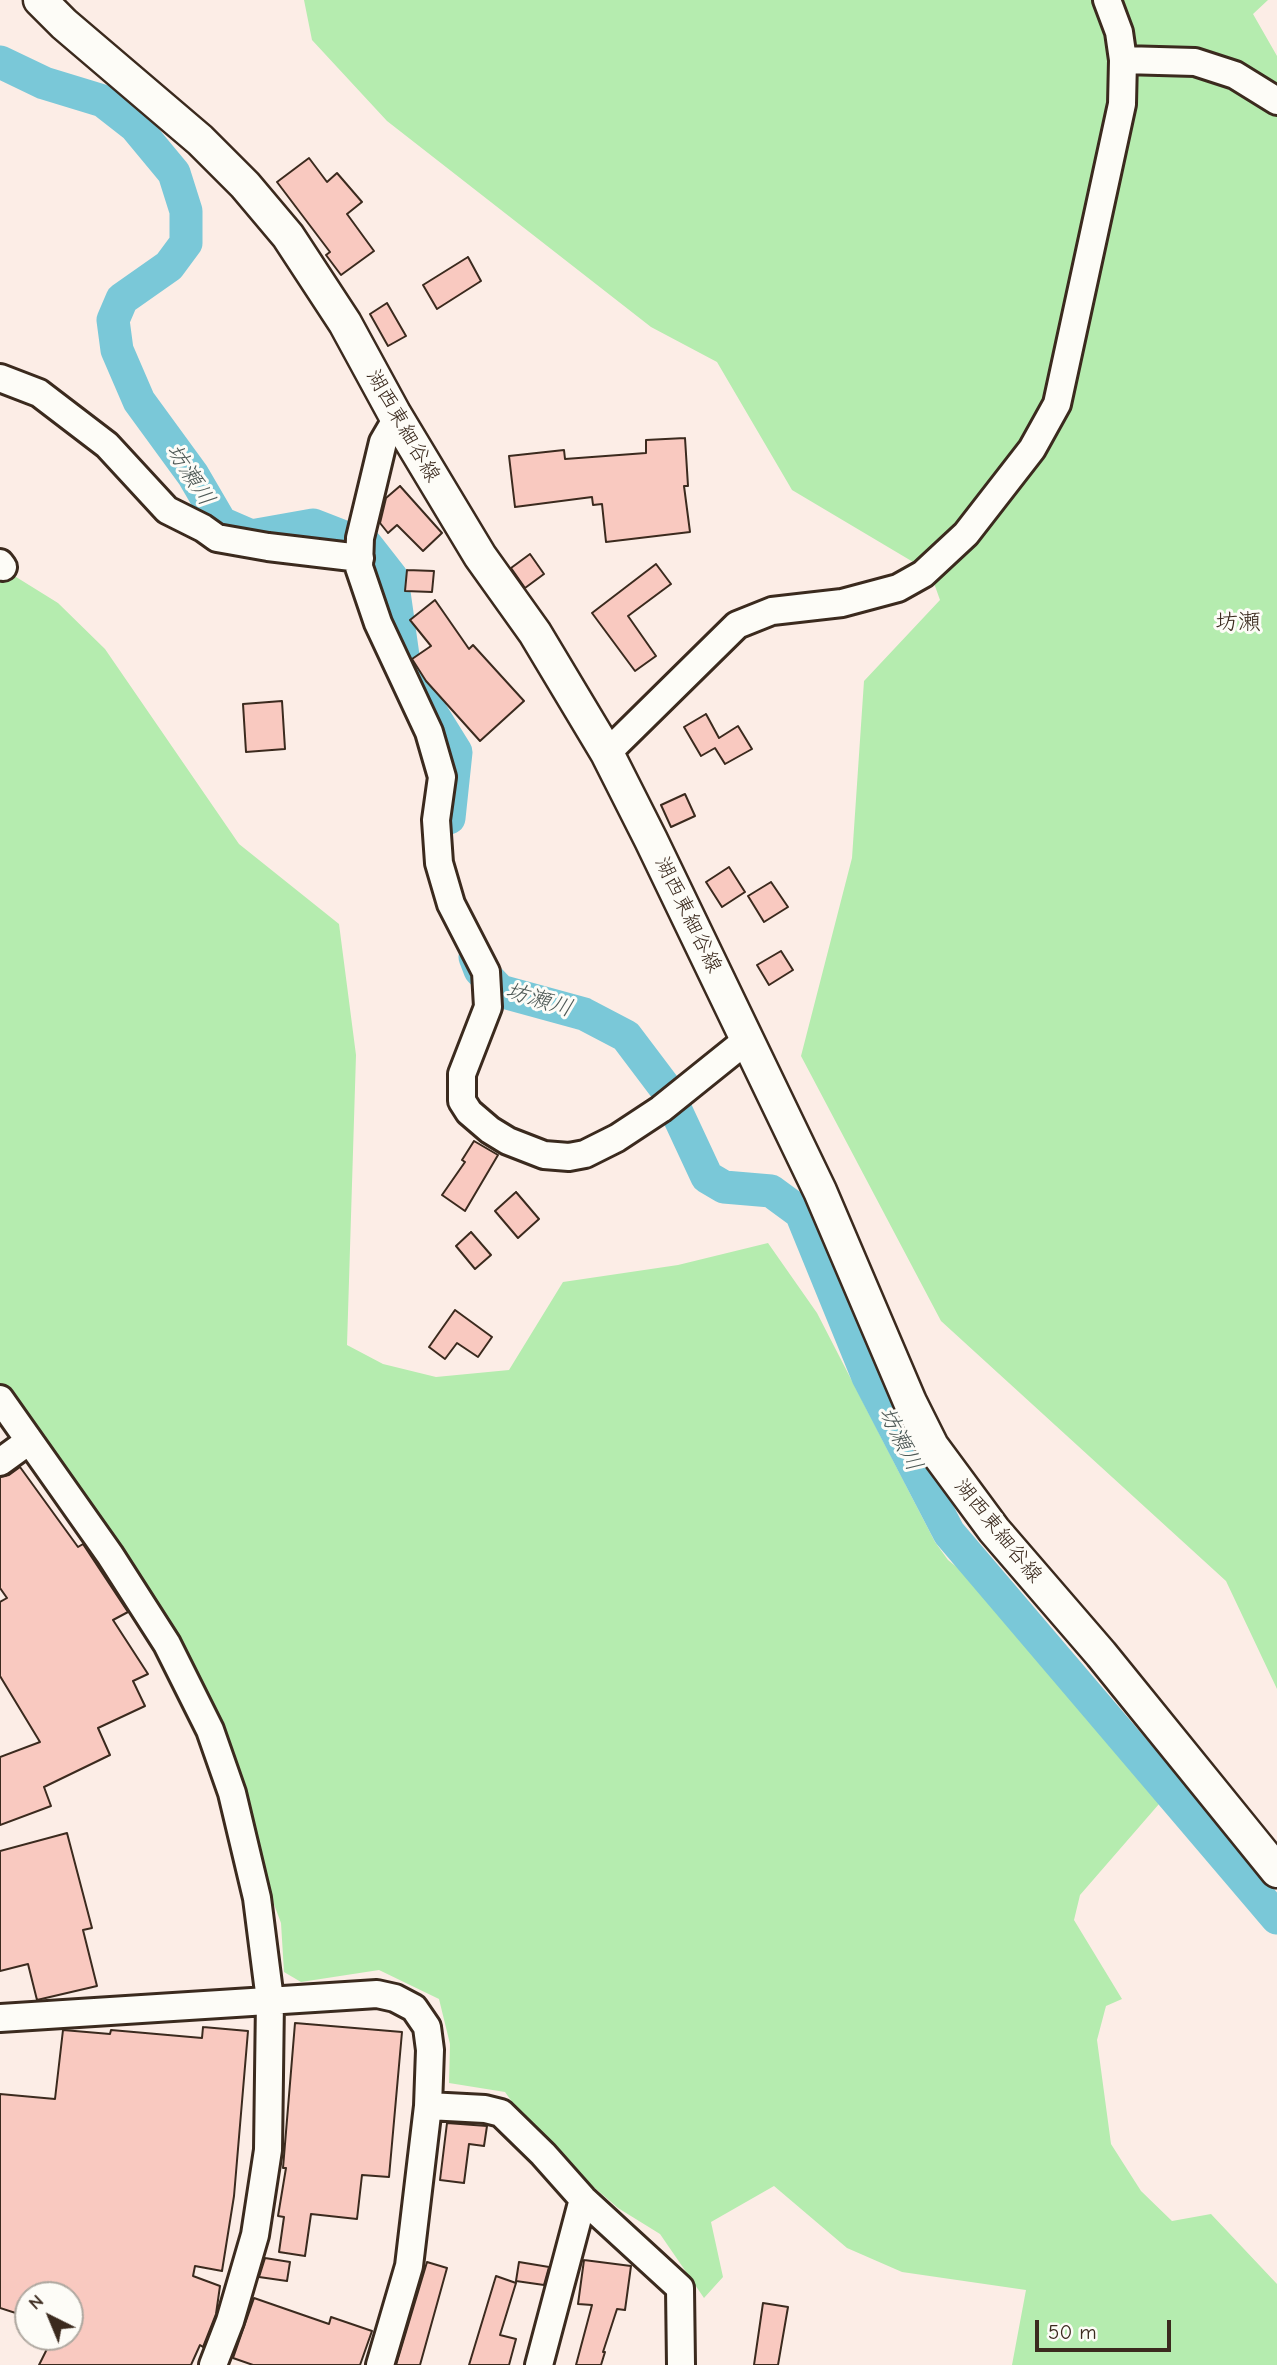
<!DOCTYPE html>
<meta charset="utf-8">
<style>
body{margin:0}
#map{position:relative;width:1277px;height:2365px;overflow:hidden;background:#fcede6;font-family:"Comic Neue",sans-serif}
canvas{display:block}
.north{position:absolute;left:14px;top:2281px;width:70px;height:70px;box-sizing:border-box;background:#fdfcf7;border:2px solid #afa8a0;border-radius:50%;rotate:317deg;font-size:19px;font-weight:700;line-height:28px;text-align:center;color:#3b2a1e}
.north::after{content:'';display:block;margin:auto;width:24px;height:32px;background:#3b2a1e;clip-path:polygon(50% 0,100% 100%,50% 72%,0 100%)}
.scale{position:absolute;left:1035px;top:2320px;width:136px;height:32px;box-sizing:border-box;border:4px solid #3b2a1e;border-top:0;padding-left:9px;font-size:21px;line-height:24px;white-space:nowrap;color:#3b2a1e;-webkit-text-stroke:5px #fdfcf7;paint-order:stroke}
</style>
<div id="map">
<canvas width="1277" height="2365"></canvas>
<div class="north">N</div>
<div class="scale">50 m</div>
</div>
<script>
const ctx = document.querySelector('canvas').getContext('2d');
ctx.lineJoin = 'round';
function fill(path, color) {
  ctx.fillStyle = color;
  ctx.fill(path, 'evenodd');
}
function shape(rows) {
  const path = new Path2D();
  for (const r of rows) {
    path.moveTo(r[0], r[1]);
    for (let i = 2; i < r.length; i += 2) path.lineTo(r[i], r[i + 1]);
  }
  return path;
}
function strokePath(path, color, width, dash) {
  ctx.strokeStyle = color;
  ctx.lineWidth = width;
  ctx.lineCap = dash ? 'butt' : 'round';
  ctx.setLineDash(dash || []);
  ctx.stroke(path);
}
function drawText(font, color, halo, rows, align = 'center') {
  ctx.font = font + ' "Comic Neue","Klee One",sans-serif';
  ctx.lineWidth = 6;
  ctx.setLineDash([]);
  ctx.textBaseline = 'middle';
  ctx.strokeStyle = halo;
  ctx.fillStyle = color;
  for (const [text, x, y, turn = 0] of rows) {
    ctx.save();
    ctx.translate(x, y);
    ctx.rotate((+turn || 0) * Math.PI / 180);
    ctx.textAlign = isNaN(turn) ? turn : align;
    if (halo) ctx.strokeText(text, 0, 0);
    ctx.fillText(text, 0, 0);
    ctx.restore();
  }
}
const green = shape([
 [304,0,1268,0,1253,14,1277,56,1277,1689,1226,1581,941,1321,801,1056,852,858,864,681,940,600,930,572,792,490,717,362,651,327,387,121,312,40],
 [0,567,58,603,105,649,239,844,339,924,356,1055,347,1345,383,1364,436,1377,509,1370,563,1282,678,1265,768,1243,817,1313,935,1542,948,1560,990,1594,1013,1627,1063,1683,1086,1719,1107,1734,1130,1763,1148,1780,1159,1804,1080,1895,1074,1920,1122,1999,1106,2006,1097,2040,1111,2144,1141,2191,1172,2221,1211,2214,1277,2284,1277,2365,1012,2365,1026,2290,902,2272,847,2248,774,2186,711,2222,723,2277,704,2298,660,2234,618,2208,567,2164,525,2120,505,2092,449,2083,450,2044,439,1999,379,1970,301,1982,284,1972,281,1923,226,1777,177,1665,0,1399]
]);
const river = shape([
 [0,62,44,83,103,101,135,126,174,173,186,211,186,243,169,266,122,299,113,320,117,350,139,401,193,475,221,523,251,536,313,525,367,546,392,578,405,670,456,752,449,818],
 [475,957,480,970,500,991,584,1014,626,1036,666,1089,707,1177,724,1187,771,1191,801,1213,868,1377,949,1533,1277,1918]
]);
const building = shape([
 [309,158,327,182,337,173,362,202,347,214,374,251,341,275,326,255,330,252,277,182,309,158],
 [468,257,481,281,437,309,423,285,468,257],
 [387,303,406,336,388,346,370,314,387,303],
 [685,438,688,486,684,486,690,532,606,542,602,504,593,505,592,497,515,507,509,456,564,450,565,459,646,453,646,440,685,438],
 [400,486,442,533,423,551,397,525,388,533,380,523,386,498,400,486],
 [530,554,544,574,525,588,511,568,530,554],
 [656,564,671,584,628,616,656,656,635,671,592,613,656,564],
 [407,570,434,571,432,592,405,591,407,570],
 [435,600,469,649,473,645,524,701,480,741,426,681,412,659,431,646,410,620,435,600],
 [282,701,285,749,246,752,243,704,282,701],
 [706,714,719,738,738,726,752,749,725,764,715,748,701,756,684,727,706,714],
 [685,794,695,816,671,827,661,805,685,794],
 [729,867,745,892,722,907,706,882,729,867],
 [771,882,788,907,764,922,748,896,771,882],
 [781,951,793,970,769,985,757,965,781,951],
 [474,1141,498,1155,465,1211,442,1195,465,1162,462,1160,474,1141],
 [516,1192,539,1219,518,1238,495,1211,516,1192],
 [471,1232,491,1255,475,1269,456,1246,471,1232],
 [455,1310,492,1337,478,1357,457,1343,445,1359,429,1347,455,1310],
 [20,1467,78,1547,83,1544,128,1612,113,1620,148,1674,133,1681,145,1706,98,1728,110,1755,44,1787,51,1806,0,1825,0,1757,40,1742,0,1676,0,1602,7,1598,0,1588,0,1477,9,1475,20,1467],
 [67,1833,92,1928,83,1930,97,1986,37,2000,28,1964,0,1971,0,1851,67,1833],
 [295,2023,402,2032,389,2177,362,2175,357,2219,311,2214,305,2256,279,2252,284,2217,278,2216,286,2168,283,2168,295,2023],
 [203,2027,248,2031,234,2196,222,2271,195,2266,193,2276,220,2286,216,2314,203,2347,200,2345,191,2365,39,2365,53,2337,70,2337,70,2295,28,2295,28,2317,0,2308,0,2094,55,2099,63,2030,110,2034,111,2030,202,2038,203,2027],
 [447,2123,487,2126,484,2146,469,2144,464,2183,440,2180,447,2123],
 [265,2258,290,2262,287,2281,259,2277,265,2258],
 [584,2260,631,2266,625,2310,617,2309,603,2352,605,2352,601,2365,576,2365,592,2305,578,2304,584,2260],
 [427,2262,447,2268,420,2365,396,2365,427,2262],
 [519,2262,549,2267,544,2285,516,2281,519,2262],
 [496,2276,516,2283,500,2335,516,2339,509,2365,469,2365,496,2276],
 [254,2298,329,2324,331,2317,372,2331,360,2365,253,2365,233,2358,254,2298],
 [763,2303,788,2307,778,2365,754,2365,763,2303]
]);
const minor = shape([
 [1123,60,1195,62,1235,75,1277,101],
 [0,378,39,393,107,445,167,510,203,528,217,538,268,547,360,558],
 [397,418,383,442,360,538,359,567,378,623,429,732,442,777,436,820,439,863,451,904,486,972,488,1007,462,1074,462,1101,469,1112,490,1130,508,1141,544,1155,569,1157,585,1154,617,1138,661,1109,748,1039],
 [0,563,3,567],
 [607,753,737,625,772,611,842,603,898,588,923,574,966,534,1032,449,1057,404,1122,104,1123,60,1119,32,1107,0],
 [0,1399,110,1555,167,1644,210,1730,232,1793,257,1898,270,2000,268,2150,255,2235,230,2321,213,2365],
 [0,1462,29,1441],
 [0,2018,377,1994,395,1998,414,2008,427,2027,430,2050,428,2106,409,2266,380,2365],
 [428,2106,485,2109,501,2113,543,2154,583,2199,680,2288,681,2365],
 [539,2365,583,2199]
]);
const major = shape([
 [40,0,64,24,200,140,245,185,288,236,345,323,394,413,480,556,535,633,607,753,651,840,820,1191,910,1402,932,1446,994,1530,1101,1654,1277,1871]
]);
const streetNames = [
 ["湖西東細谷線",403,426,60],
 ["湖西東細谷線",688,915,64],
 ["湖西東細谷線",998,1531,51]
];
const waterNames = [
 ["坊瀬川",190,475,57],
 ["坊瀬川",539,1000,17],
 ["坊瀬川",900,1439,63]
];
const neighbourhoodNames = [
 ["坊瀬",1238,622]
];
fill(green, '#b5ecaf');
strokePath(river, '#7ac8d8', 33);
fill(building, '#f9c9c0');
strokePath(building, '#3b2a1e', 2);
strokePath(minor, '#3b2a1e', 32);
strokePath(major, '#3b2a1e', 37);
strokePath(minor, '#fdfcf7', 26);
strokePath(major, '#fdfcf7', 32);
drawText('21px', '#3b2a1e', '#fdfcf7', streetNames);
drawText('italic 23px', '#4e5956', '#fdfcf7', waterNames);
drawText('23px', '#3b2a1e', '#fdfcf7', neighbourhoodNames);
</script>
